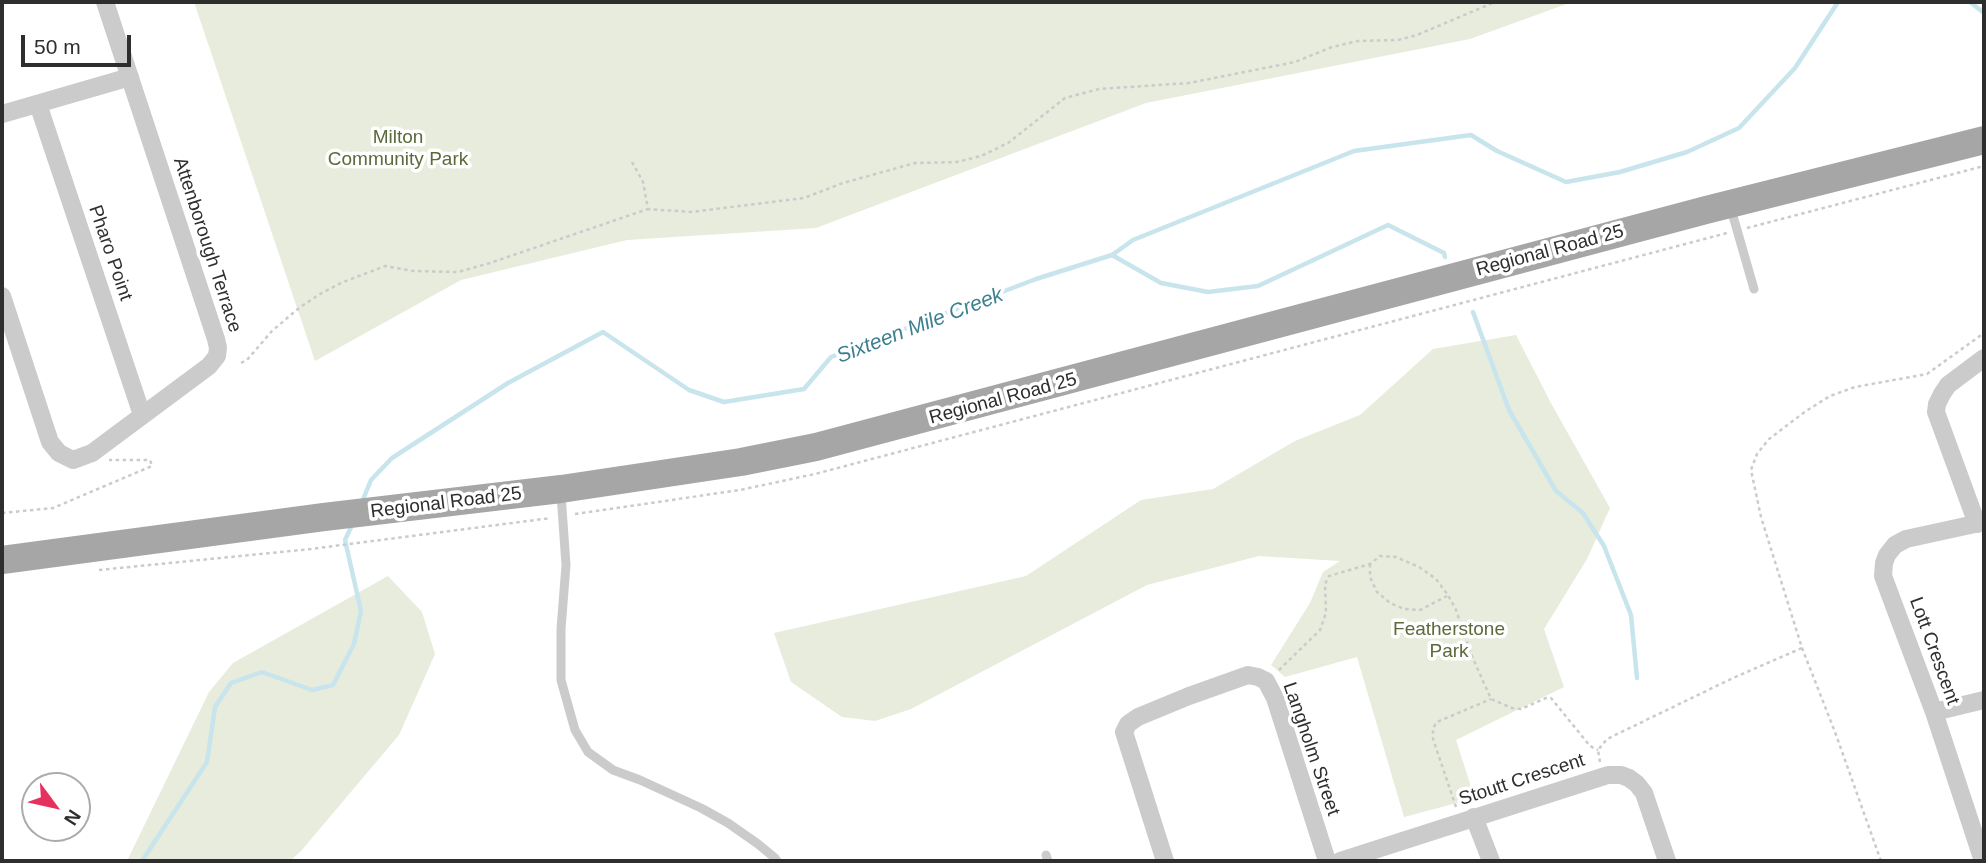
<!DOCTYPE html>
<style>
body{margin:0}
#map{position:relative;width:1986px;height:863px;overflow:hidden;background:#fff;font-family:Arial,sans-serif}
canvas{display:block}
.frame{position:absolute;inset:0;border:4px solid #2e2e2e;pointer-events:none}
.north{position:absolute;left:21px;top:772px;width:70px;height:70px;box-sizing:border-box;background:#fff;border:2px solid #ababab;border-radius:50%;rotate:123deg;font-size:19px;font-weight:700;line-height:28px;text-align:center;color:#2e2e2e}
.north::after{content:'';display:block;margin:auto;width:24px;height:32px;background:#e6305d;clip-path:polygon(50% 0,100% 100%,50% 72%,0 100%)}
.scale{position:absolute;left:21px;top:35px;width:110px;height:32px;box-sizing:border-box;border:4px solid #2e2e2e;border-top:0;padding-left:9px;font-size:21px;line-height:24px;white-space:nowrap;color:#2e2e2e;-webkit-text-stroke:5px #fff;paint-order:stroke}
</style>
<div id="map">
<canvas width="1986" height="863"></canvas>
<div class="frame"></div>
<div class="north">N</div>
<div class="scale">50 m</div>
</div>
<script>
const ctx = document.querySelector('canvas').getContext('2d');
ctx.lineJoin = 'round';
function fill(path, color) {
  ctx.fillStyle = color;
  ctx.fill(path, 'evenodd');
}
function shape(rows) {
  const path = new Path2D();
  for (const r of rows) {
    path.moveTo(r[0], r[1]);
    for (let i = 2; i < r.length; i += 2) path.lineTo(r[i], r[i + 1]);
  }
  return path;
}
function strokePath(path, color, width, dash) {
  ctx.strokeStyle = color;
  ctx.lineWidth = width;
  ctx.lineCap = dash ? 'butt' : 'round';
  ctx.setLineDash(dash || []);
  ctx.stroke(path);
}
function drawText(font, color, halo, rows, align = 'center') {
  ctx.font = font + ' Arial,sans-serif';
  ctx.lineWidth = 7;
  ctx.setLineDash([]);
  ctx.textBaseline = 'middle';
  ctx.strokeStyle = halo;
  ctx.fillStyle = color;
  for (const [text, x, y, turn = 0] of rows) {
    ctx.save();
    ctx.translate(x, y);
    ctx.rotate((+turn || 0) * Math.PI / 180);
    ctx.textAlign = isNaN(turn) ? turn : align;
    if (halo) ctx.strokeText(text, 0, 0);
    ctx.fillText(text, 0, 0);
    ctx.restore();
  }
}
const green = shape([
 [194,2,1572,2,1470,39,1146,103,816,228,627,240,461,280,315,361],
 [1516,335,1552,405,1610,508,1587,559,1544,629,1564,687,1456,740,1474,796,1457,803,1404,817,1357,657,1285,677,1271,665,1310,603,1323,572,1340,561,1259,556,1147,585,911,709,875,721,842,717,791,682,774,633,1026,576,1141,500,1213,489,1295,441,1360,415,1433,349],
 [388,576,422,612,435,654,399,735,301,851,290,861,127,861,209,692,233,663]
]);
const stream = shape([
 [1970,2,1984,13],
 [1112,255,1161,283,1208,292,1258,286,1388,225,1444,253,1445,257],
 [1473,312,1509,410,1556,491,1583,513,1604,546,1631,615,1637,678],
 [362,502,371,480,392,458,508,383,603,332,689,390,724,402,804,389,831,357,1036,279,1112,255,1133,240,1354,151,1471,135,1497,151,1566,182,1620,172,1687,152,1739,128,1795,68,1838,2],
 [142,861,207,762,215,707,231,683,262,672,312,690,333,685,354,644,361,611,345,540,353,523]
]);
const path = shape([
 [632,162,643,182,648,209,691,212,804,198,843,183,915,163,957,162,981,156,1008,143,1065,98,1099,89,1189,83,1295,62,1332,47,1358,41,1398,40,1417,35,1495,2],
 [1747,228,1984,166],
 [241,363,247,360,272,331,299,308,320,294,341,283,385,266,413,271,458,272,490,263,648,209],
 [2,513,53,508,152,466,150,460,109,460],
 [575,514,740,490,815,474,1727,233],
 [1370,564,1370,577,1377,592,1390,603,1404,609,1420,610,1447,596],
 [99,570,311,549,551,518],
 [1279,670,1320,630,1326,613,1325,584,1329,576,1370,564,1380,556,1396,557,1419,567,1436,579,1448,595,1456,610,1471,654,1491,699,1512,708,1521,709,1546,698,1551,698,1590,746,1598,750],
 [1600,762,1598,750,1607,739,1733,678,1802,648],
 [1456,807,1433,739,1433,728,1437,722,1491,699],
 [1881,861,1835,732,1802,648,1761,517,1751,470,1757,454,1769,439,1806,411,1830,396,1855,387,1927,374,1984,333]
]);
const lane = shape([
 [1731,209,1754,289],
 [561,494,566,565,561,629,561,680,575,730,588,752,613,770,640,780,701,808,728,823,758,844,775,858,777,861],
 [1046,855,1048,861]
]);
const street = shape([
 [38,104,142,415],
 [2,114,130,77],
 [2,296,50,442,59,453,73,460,92,453,209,366,217,356,218,348,216,339,105,2],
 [1977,524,1936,412,1937,404,1942,394,1948,385,1984,358],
 [1934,712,1984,700],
 [1474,817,1491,861],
 [1165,861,1124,732,1128,724,1138,717,1189,696,1248,675,1258,677,1266,681,1275,698,1327,861],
 [1340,861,1608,775,1621,775,1629,778,1637,784,1644,793,1667,861],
 [1983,861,1934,712,1883,576,1884,563,1887,555,1895,545,1906,539,1984,522]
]);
const primary = shape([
 [2,560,324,517,561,489,741,462,816,447,1706,210,1984,140]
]);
const parkNames = [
 ["Milton",398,138],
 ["Community Park",398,160],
 ["Featherstone",1449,630],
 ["Park",1449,652]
];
const streetNames = [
 ["Attenborough Terrace",207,245,72],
 ["Regional Road 25",1550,251,-15],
 ["Pharo Point",110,253,71],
 ["Regional Road 25",1003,399,-15],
 ["Regional Road 25",446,503,-7],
 ["Lott Crescent",1934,651,70],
 ["Langholm Street",1311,749,71],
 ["Stoutt Crescent",1522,780,-18]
];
const waterNames = [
 ["Sixteen Mile Creek",920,326,-21]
];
fill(green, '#e7ecdc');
strokePath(stream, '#c8e4ec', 4.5);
strokePath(path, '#cbcbcb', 2.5, [3.5, 3.5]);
strokePath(lane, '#cbcbcb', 9);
strokePath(street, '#cbcbcb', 18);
strokePath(primary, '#a6a6a6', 28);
drawText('19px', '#5a6a3b', '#fff', parkNames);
drawText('19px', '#2e2e2e', '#fff', streetNames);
drawText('italic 21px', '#3c7f91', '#fff', waterNames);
</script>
